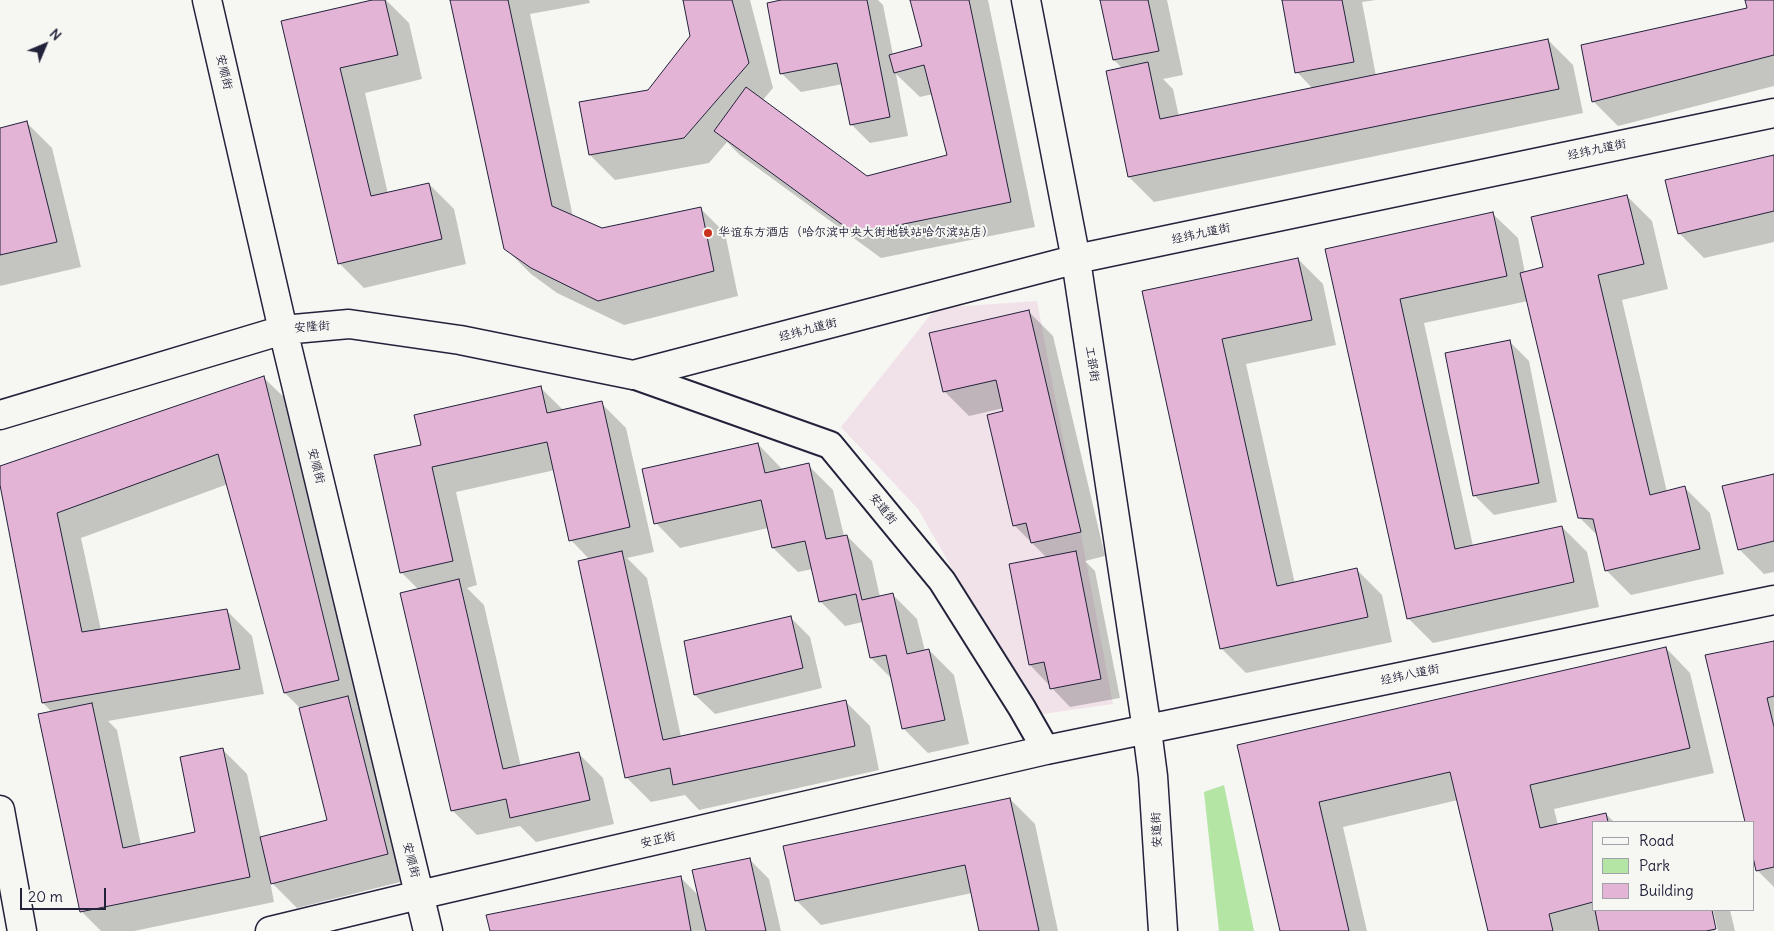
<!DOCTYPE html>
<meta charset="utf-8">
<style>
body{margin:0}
#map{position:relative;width:1774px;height:931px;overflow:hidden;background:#f6f6f2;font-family:Delius,sans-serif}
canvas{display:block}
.legend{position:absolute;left:1592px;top:821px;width:162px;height:90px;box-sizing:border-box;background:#f6f6f2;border:1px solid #a1a1a9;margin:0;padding:6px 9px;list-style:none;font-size:15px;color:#22223b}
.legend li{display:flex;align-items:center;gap:10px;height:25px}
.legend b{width:25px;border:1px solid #a1a1a9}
.north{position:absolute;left:20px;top:20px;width:50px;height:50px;-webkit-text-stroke:4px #f6f6f2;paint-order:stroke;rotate:45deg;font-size:14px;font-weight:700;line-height:20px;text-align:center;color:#22223b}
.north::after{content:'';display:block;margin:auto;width:18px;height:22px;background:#22223b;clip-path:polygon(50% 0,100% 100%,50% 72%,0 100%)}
.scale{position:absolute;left:20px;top:888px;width:86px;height:22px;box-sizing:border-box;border:2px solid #22223b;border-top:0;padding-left:6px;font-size:15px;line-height:18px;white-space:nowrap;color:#22223b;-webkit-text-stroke:4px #f6f6f2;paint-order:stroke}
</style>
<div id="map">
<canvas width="1774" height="931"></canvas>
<ul class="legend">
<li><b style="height:6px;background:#f6f6f2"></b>Road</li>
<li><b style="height:14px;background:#b4e5a4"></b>Park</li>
<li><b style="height:14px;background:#e4b4d6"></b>Building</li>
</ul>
<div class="north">N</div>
<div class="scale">20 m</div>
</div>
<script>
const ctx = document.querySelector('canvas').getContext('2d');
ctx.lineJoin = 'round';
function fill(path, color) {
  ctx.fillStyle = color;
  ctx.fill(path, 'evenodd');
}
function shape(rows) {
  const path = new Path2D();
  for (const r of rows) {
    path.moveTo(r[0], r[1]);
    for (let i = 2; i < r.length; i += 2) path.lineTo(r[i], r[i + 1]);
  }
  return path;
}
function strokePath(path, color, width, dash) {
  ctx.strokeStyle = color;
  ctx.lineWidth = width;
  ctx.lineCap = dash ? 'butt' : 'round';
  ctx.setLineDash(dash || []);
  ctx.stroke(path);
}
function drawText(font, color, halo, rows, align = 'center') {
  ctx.font = font + ' Delius,"LXGW WenKai TC",sans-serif';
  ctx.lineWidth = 4;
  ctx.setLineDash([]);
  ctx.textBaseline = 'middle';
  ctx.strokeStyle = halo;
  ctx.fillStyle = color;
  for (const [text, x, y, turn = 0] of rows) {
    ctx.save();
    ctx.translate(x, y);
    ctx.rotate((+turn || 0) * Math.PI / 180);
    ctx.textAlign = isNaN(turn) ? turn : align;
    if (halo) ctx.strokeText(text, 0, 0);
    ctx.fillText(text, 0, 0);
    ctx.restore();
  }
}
const built = shape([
 [1037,301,1113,704,1036,715,918,509,841,427,936,308]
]);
const green = shape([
 [1224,785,1254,931,1219,931,1204,792]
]);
const shadow = shape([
 [378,0,386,0,409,23,422,79,365,93,388,194,429,184,454,209,466,264,364,288,339,263,282,22],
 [452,0,589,0,590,3,530,14,573,217,602,229,700,208,725,233,738,296,624,325,557,293,531,274,506,249],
 [684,0,750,0,773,88,762,101,867,177,949,156,933,94,920,97,896,74,908,136,870,143,851,124,843,84,801,92,781,73,788,0,878,0,883,5,893,55,924,47,911,0,988,0,1035,227,881,258,740,155,727,142,709,163,615,180,590,155,648,91,692,36],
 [1101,0,1167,0,1183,75,1163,79,1173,89,1179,117,1313,89,1297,72,1283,0,1376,0,1362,2,1376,76,1548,40,1573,65,1583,113,1154,202,1129,177,1123,69,1114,60],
 [1746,0,1774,0,1774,86,1618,126,1593,101,1749,9],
 [27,123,52,148,81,267,0,286,0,129],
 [1774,156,1774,242,1704,258,1679,233],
 [1627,196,1652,221,1668,289,1622,300,1667,492,1685,488,1710,513,1724,574,1631,595,1606,570,1598,536,1579,517,1528,301,1424,323,1473,546,1562,527,1587,552,1599,607,1433,643,1408,618,1327,250,1493,214,1518,238,1525,273,1544,268],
 [1298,259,1323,284,1336,345,1246,364,1295,584,1357,570,1382,595,1392,642,1246,673,1221,648,1143,292],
 [1028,311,1053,336,1105,556,1085,561,1095,571,1120,698,1070,707,1030,665,1047,558,1014,525,1004,408,969,416,944,391],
 [1510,342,1529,361,1557,502,1494,515,1475,496],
 [264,378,289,402,363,704,357,706,373,722,412,879,297,908,270,881,274,902,134,931,101,931,82,912,40,715,53,713,43,703,0,479,0,467],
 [228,484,285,693,300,708,329,821,261,838,247,774,222,749,197,833,141,845,117,730,108,721,264,694,252,636,227,611,101,630,81,538],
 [541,388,564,411,601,403,626,428,654,552,627,558,647,578,681,737,845,701,870,726,879,770,699,810,685,795,651,802,626,777,590,560,571,540,555,470,456,492,477,585,467,588,484,605,521,767,579,754,603,778,614,824,536,842,520,826,477,835,452,810,419,590,401,572,423,445],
 [758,444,782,469,808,465,833,490,844,536,847,536,872,561,880,597,892,594,917,619,925,651,929,650,954,675,969,744,928,753,903,728,892,679,871,658,863,622,845,626,820,601,813,569,798,572,773,548,768,528,680,548,656,523],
 [1774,475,1774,572,1764,574,1739,549],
 [790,617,810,637,822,688,715,714,695,695],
 [1774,642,1774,887,1757,870,1753,852,1753,822,1746,822,1707,656],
 [1666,648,1690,673,1714,773,1554,809,1558,825,1606,814,1614,822,1593,822,1593,910,1710,910,1715,931,1489,931,1458,800,1343,827,1367,931,1281,931,1238,746],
 [1010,799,1035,824,1058,931,980,931,972,893,821,925,796,900],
 [750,860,769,879,781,931,491,931,681,878,700,897],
 [1713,910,1730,910,1735,931,1718,931]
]);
const building = shape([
 [372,0,385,0,398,55,340,68,371,196,429,183,442,239,338,264,281,21,372,0],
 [450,0,508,0,552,206,602,228,701,207,714,271,598,301,531,268,504,249,450,0],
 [683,0,732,0,749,63,684,138,589,155,579,102,648,90,690,36,683,0],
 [781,0,867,0,890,117,850,125,837,63,780,74,767,3,781,0],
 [910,0,969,0,1011,202,855,234,714,131,746,87,867,176,947,155,924,65,894,73,889,55,922,46,910,0],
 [1100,0,1148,0,1159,51,1113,60,1100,0],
 [1282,0,1342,0,1354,62,1295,73,1282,0],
 [1745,0,1774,0,1774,55,1592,102,1581,45,1747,8,1745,0],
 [1548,39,1559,89,1128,177,1106,71,1148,62,1160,119,1548,39],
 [27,121,57,242,0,255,0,128,27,121],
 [1774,155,1774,211,1678,234,1665,180,1774,155],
 [1627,195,1644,264,1598,275,1650,495,1685,486,1700,549,1605,571,1593,519,1578,518,1520,273,1543,267,1531,217,1627,195],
 [1493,212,1507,276,1400,299,1455,549,1562,526,1574,582,1407,619,1325,249,1493,212],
 [1298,258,1312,320,1222,339,1277,586,1357,568,1368,617,1220,649,1142,291,1298,258],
 [1029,310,1081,532,1031,543,1026,523,1013,526,987,415,1003,411,996,380,943,392,929,333,1029,310],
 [1510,340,1539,483,1473,496,1445,353,1510,340],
 [264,376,339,680,284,693,218,454,57,513,82,632,227,609,240,669,42,703,0,485,0,466,264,376],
 [541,386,547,413,602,401,630,527,569,541,547,442,432,467,453,561,400,573,374,455,421,445,414,415,541,386],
 [758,443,765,473,809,463,826,539,847,535,862,600,893,593,907,654,929,649,945,720,902,729,886,655,870,658,856,594,819,602,805,541,772,548,761,500,654,524,642,469,758,443],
 [1774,474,1774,541,1738,550,1722,486,1774,474],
 [622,551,663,740,846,700,855,746,673,785,670,768,625,778,578,561,622,551],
 [1076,551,1101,679,1050,689,1044,662,1029,665,1009,564,1076,551],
 [459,579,503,769,579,752,590,800,510,818,506,799,451,811,400,593,459,579],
 [791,616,803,668,694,695,684,641,791,616],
 [1774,641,1774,696,1767,698,1774,727,1774,867,1756,871,1753,857,1753,822,1745,822,1705,655,1774,641],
 [1666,647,1690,748,1530,785,1540,828,1606,813,1608,822,1593,822,1593,902,1549,914,1553,931,1488,931,1450,772,1319,802,1349,931,1280,931,1237,745,1666,647],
 [348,696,388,854,271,884,260,837,327,820,299,708,348,696],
 [92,703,123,848,195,832,180,757,223,748,250,877,80,912,38,714,92,703],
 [1010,798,1039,931,979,931,965,865,795,901,783,846,1010,798],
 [750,858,766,931,706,931,692,870,750,858],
 [681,876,691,931,490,931,486,915,681,876],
 [1595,910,1712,910,1716,929,1706,931,1599,931,1595,910]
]);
const street = shape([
 [633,375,830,445,942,581,1022,708,1046,750]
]);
const secondary = shape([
 [207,0,283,330,428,931],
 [1026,0,1076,260,1147,730,1153,776,1163,931],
 [0,415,283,330,349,324,460,340,633,375,1081,258,1774,113],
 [0,810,22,931],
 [270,931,419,895,1046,750,1774,600]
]);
const markers = [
 [708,233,5,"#c8321e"]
];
const streetNames = [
 ["安顺街",224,72,77],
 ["经纬九道街",1597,150,-12],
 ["经纬九道街",1201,234,-12],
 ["安隆街",312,327,-4],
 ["经纬九道街",808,330,-15],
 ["工部街",1092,364,81],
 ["安顺街",316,466,76],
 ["安道街",883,509,51],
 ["经纬八道街",1410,675,-12],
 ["安道街",1157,830,-93],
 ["安正街",658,840,-13],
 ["安顺街",411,860,76]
];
const poiNames = [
 ["华谊东方酒店（哈尔滨中央大街地铁站哈尔滨站店）",718,233]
];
fill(built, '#f1e2ea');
fill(green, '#b4e5a4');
fill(shadow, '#0003');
fill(building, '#e4b4d6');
strokePath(building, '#22223b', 1);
strokePath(street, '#22223b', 30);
strokePath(secondary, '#22223b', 31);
strokePath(street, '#f6f6f2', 26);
strokePath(secondary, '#f6f6f2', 28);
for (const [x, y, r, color] of markers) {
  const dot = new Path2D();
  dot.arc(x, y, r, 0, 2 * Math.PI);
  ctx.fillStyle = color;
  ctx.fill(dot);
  strokePath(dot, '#f6f6f2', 2);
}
drawText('12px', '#22223b', '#f6f6f2', streetNames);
drawText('12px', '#22223b', '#f6f6f2', poiNames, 'left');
</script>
